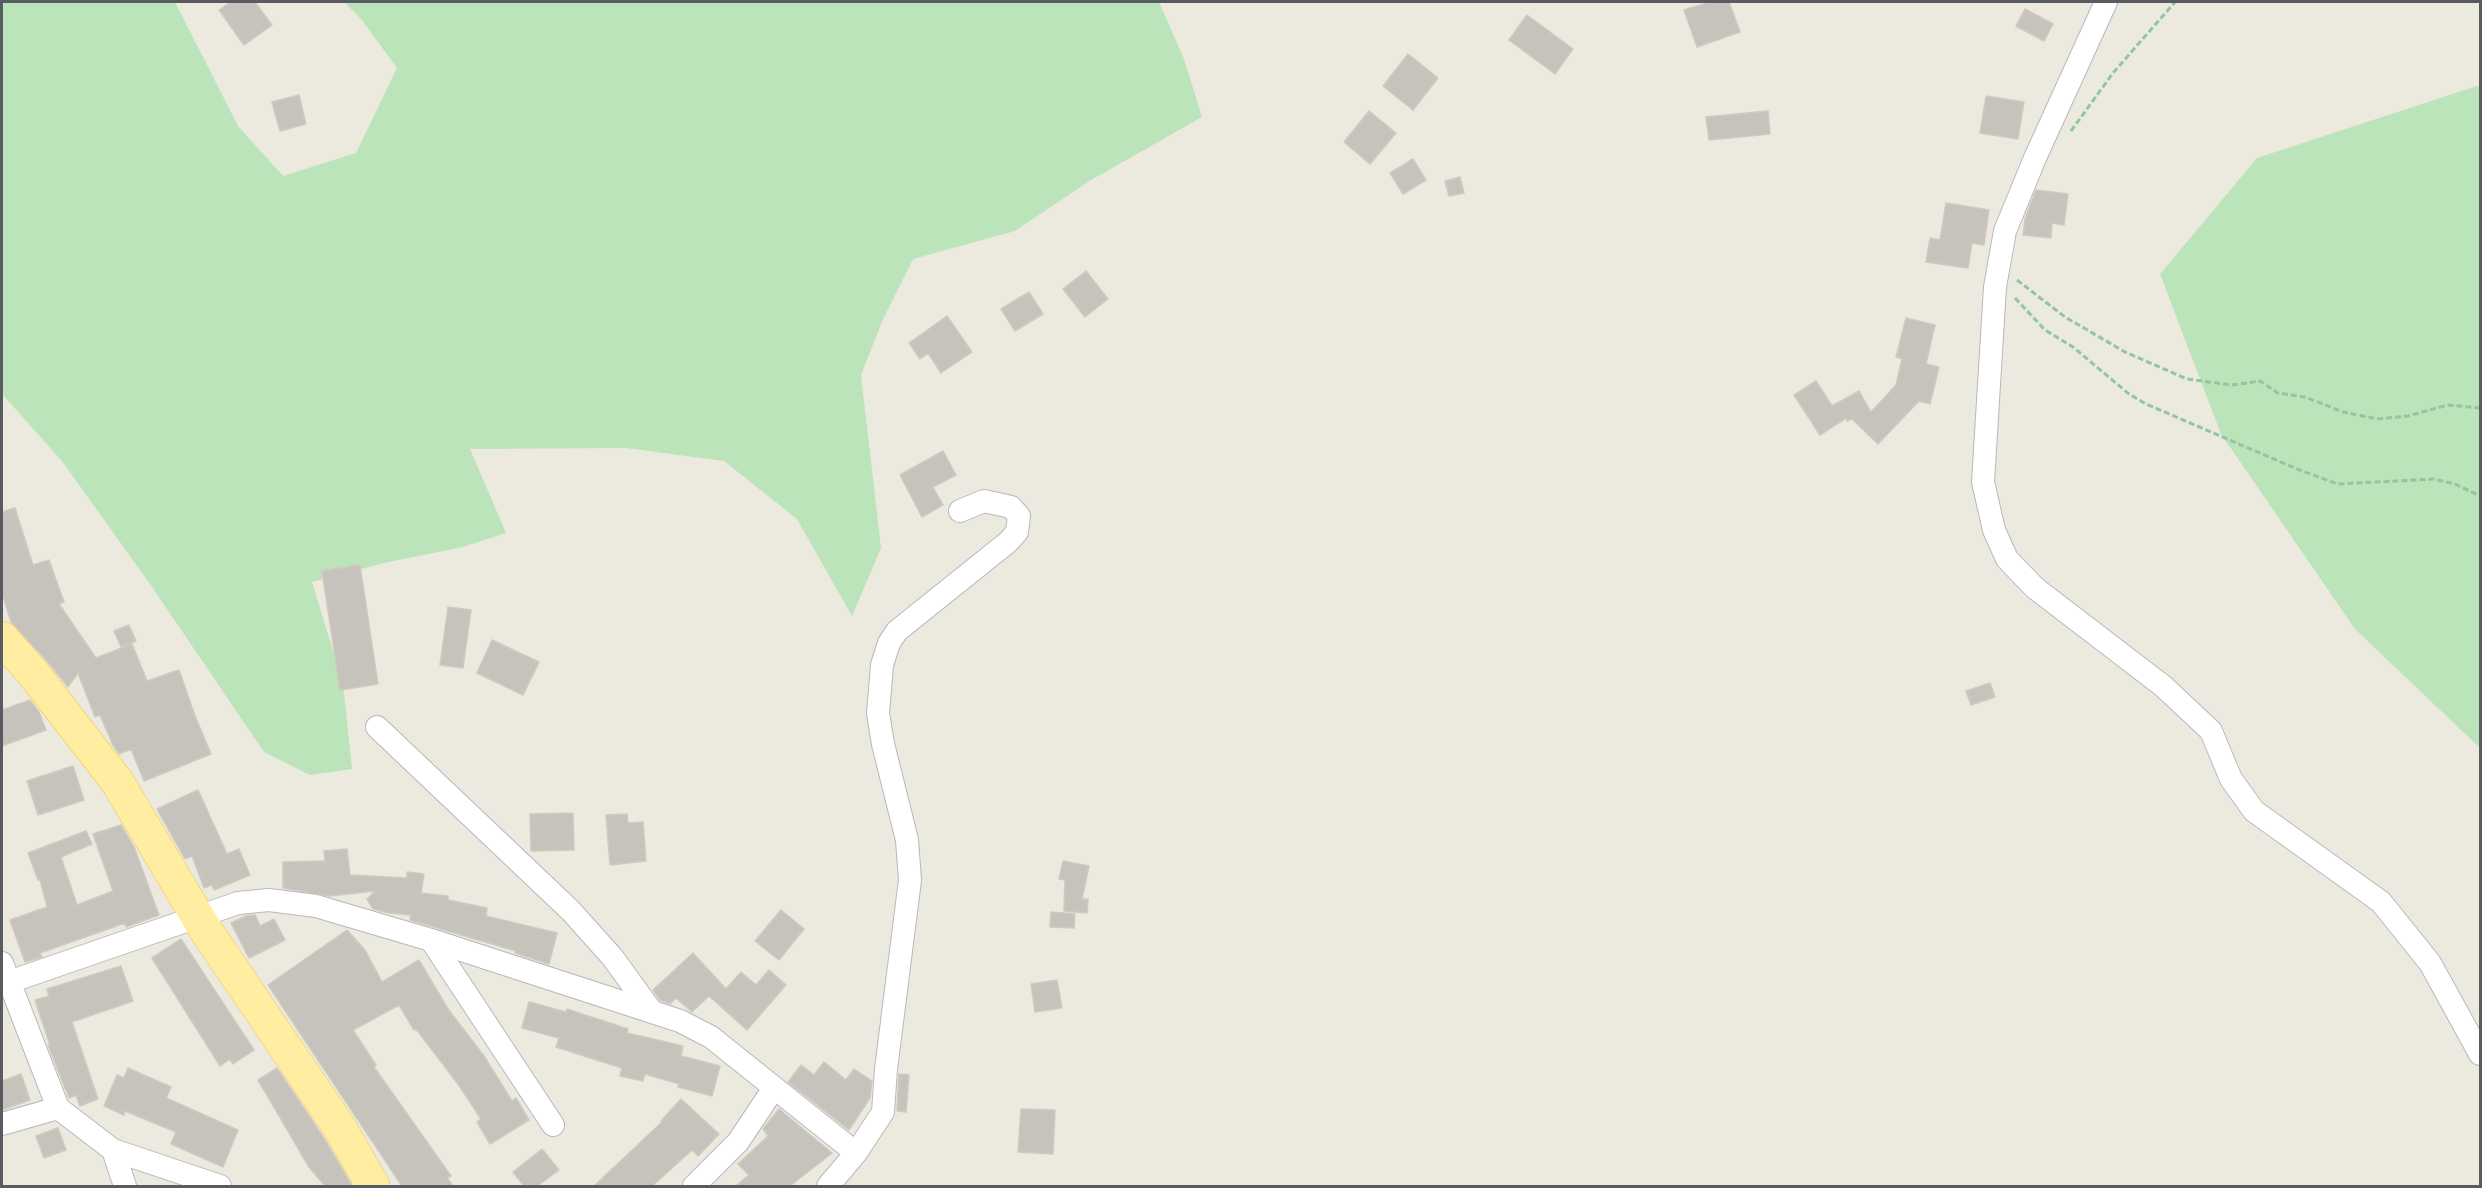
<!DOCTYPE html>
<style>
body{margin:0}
#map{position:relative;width:2482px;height:1188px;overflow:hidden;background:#ece9df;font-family:"Archivo Narrow",sans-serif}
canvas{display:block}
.frame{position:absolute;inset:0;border:3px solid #585c61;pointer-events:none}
</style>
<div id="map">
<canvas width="2482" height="1188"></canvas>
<div class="frame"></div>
</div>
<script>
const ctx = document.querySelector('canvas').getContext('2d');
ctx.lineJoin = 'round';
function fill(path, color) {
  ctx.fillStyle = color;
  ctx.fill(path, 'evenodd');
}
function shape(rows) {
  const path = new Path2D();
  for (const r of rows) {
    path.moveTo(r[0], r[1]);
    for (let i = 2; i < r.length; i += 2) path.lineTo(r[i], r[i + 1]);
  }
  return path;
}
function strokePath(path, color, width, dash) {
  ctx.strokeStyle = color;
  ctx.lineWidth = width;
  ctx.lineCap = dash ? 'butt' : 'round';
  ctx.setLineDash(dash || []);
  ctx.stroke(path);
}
const green = shape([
 [2,2,175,2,238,126,283,176,356,153,397,68,362,20,344,2,1159,2,1184,59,1202,117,1091,180,1015,231,913,259,883,319,861,375,881,548,852,616,797,519,724,461,626,448,470,449,506,533,463,547,384,563,312,582,343,684,352,769,310,775,264,752,150,584,62,461,2,394],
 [2480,85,2480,748,2355,629,2221,434,2160,274,2257,158]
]);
const building = shape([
 [231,2,255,2,272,25,244,45,219,10,231,2],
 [1710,2,1729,2,1740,32,1697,47,1684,10,1710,2],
 [2025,9,2053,24,2044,41,2016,26,2025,9],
 [1527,15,1573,49,1555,74,1509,40,1527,15],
 [1408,54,1438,78,1413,110,1383,86,1408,54],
 [299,95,306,124,280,131,272,102,299,95],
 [1986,96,2024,102,2018,139,1980,133,1986,96],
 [1369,111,1396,133,1370,164,1344,142,1369,111],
 [1768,111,1770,134,1709,140,1706,117,1768,111],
 [1413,159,1426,180,1403,194,1390,173,1413,159],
 [1460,177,1464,193,1449,196,1445,181,1460,177],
 [2036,190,2068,194,2064,225,2052,223,2051,238,2023,235,2025,219,2036,190],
 [1946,203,1989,210,1984,245,1972,243,1968,268,1926,262,1930,238,1940,240,1946,203],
 [1086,271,1108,299,1085,317,1063,289,1086,271],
 [1029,292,1043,314,1015,331,1001,309,1029,292],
 [947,316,972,352,941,373,928,353,920,359,909,343,947,316],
 [1906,318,1935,325,1926,364,1939,367,1930,404,1919,401,1878,444,1852,419,1847,421,1846,418,1820,435,1794,395,1816,381,1832,406,1859,391,1871,412,1896,385,1902,359,1896,357,1906,318],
 [943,451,956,475,933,487,943,505,922,517,900,475,943,451],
 [15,508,33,565,49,560,64,602,59,604,96,658,132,644,147,681,179,670,195,716,211,754,144,781,131,749,119,754,113,745,100,715,95,717,78,673,68,687,47,661,11,622,2,593,2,512,15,508],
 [360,565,378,684,340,690,322,571,360,565],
 [448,607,471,610,463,668,440,665,448,607],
 [129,625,136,641,121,647,114,631,129,625],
 [492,640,539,662,523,695,477,673,492,640],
 [1990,683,1995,697,1971,705,1966,691,1990,683],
 [30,700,39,712,46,730,2,746,2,710,30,700],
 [73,766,84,800,38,815,27,781,73,766],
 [198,790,227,854,239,849,250,875,214,890,212,885,204,888,192,856,185,859,157,809,198,790],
 [573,813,574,850,531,851,530,814,573,813],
 [627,814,628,823,643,822,646,861,610,865,606,815,627,814],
 [121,825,134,847,159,915,126,927,125,923,40,953,42,957,25,962,10,920,47,907,40,880,38,880,28,853,86,831,92,844,61,857,77,905,113,891,93,834,121,825],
 [347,849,350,875,407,878,407,872,424,874,421,893,448,896,448,900,487,908,486,916,557,933,549,964,515,953,516,951,410,920,411,915,389,913,373,909,367,899,375,891,330,896,283,888,283,862,325,861,324,851,347,849],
 [1063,861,1089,866,1082,899,1088,899,1087,913,1064,911,1065,880,1059,879,1063,861],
 [781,910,804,929,779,960,755,941,781,910],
 [1051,912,1075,914,1074,928,1050,927,1051,912],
 [255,915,260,926,274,919,285,940,249,958,231,923,246,916,255,915],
 [347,930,365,950,382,982,419,960,448,1009,484,1056,512,1101,516,1098,529,1120,490,1144,477,1122,481,1119,458,1084,416,1029,414,1030,399,1005,353,1030,376,1065,374,1067,451,1176,447,1178,453,1186,402,1186,268,985,347,930],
 [181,939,254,1050,233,1064,230,1059,220,1066,152,958,181,939],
 [693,953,726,989,741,972,756,985,769,970,786,985,747,1030,709,996,692,1012,676,998,670,1004,660,1000,653,990,693,953],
 [121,966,133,1001,72,1022,98,1099,80,1106,76,1095,69,1098,48,1045,50,1045,35,1000,49,996,47,989,121,966],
 [1057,980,1062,1008,1035,1012,1031,984,1057,980],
 [529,1002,566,1012,567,1009,628,1029,627,1033,683,1046,681,1056,720,1066,712,1096,678,1087,679,1084,645,1074,643,1081,620,1076,622,1068,556,1047,559,1038,522,1028,529,1002],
 [824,1062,846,1080,854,1069,872,1081,870,1098,849,1130,788,1082,801,1065,814,1075,824,1062],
 [128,1068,171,1087,166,1098,238,1130,223,1167,171,1144,176,1132,125,1111,124,1115,104,1106,117,1075,124,1078,128,1068],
 [277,1068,324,1138,352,1186,325,1186,309,1167,258,1080,277,1068],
 [21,1074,30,1100,2,1110,2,1081,21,1074],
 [899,1074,909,1075,906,1112,897,1111,899,1074],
 [681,1099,719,1134,698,1156,692,1150,652,1186,594,1186,662,1122,661,1121,681,1099],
 [779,1109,832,1153,790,1186,736,1186,749,1175,738,1164,768,1136,763,1129,779,1109],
 [1021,1109,1055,1110,1053,1154,1018,1152,1021,1109],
 [58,1128,66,1150,44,1158,36,1136,58,1128],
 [542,1149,559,1170,537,1186,524,1186,513,1172,542,1149]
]);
const path = shape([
 [2071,131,2113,73,2175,2],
 [2017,280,2065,317,2125,352,2187,379,2232,385,2260,381,2278,393,2305,397,2343,412,2378,419,2408,416,2448,405,2480,408],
 [2015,298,2045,330,2073,347,2129,394,2146,404,2297,469,2338,484,2434,479,2455,484,2480,496]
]);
const street = shape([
 [2106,2,2035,158,2005,231,1995,287,1983,482,1994,530,2007,559,2035,588,2163,686,2211,731,2231,779,2254,811,2381,902,2430,963,2480,1054],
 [377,727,571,911,613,958,652,1012],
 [431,940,553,1125],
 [2,963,58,1108],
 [9,982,238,903,269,900,316,906,431,940,680,1021,711,1037,856,1153,828,1186],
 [2,1124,58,1108,113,1150,220,1186],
 [113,1150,125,1186],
 [856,1153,883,1112,886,1069,910,880,907,840,883,744,878,713,882,665,889,643,897,631,1008,542,1017,532,1019,516,1011,507,984,501,960,511],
 [694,1186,738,1142,774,1088]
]);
const primary = shape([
 [2,638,33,673,118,783,203,926,340,1128,373,1186]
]);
fill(green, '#bbe4ba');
fill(building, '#c6c3bc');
strokePath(building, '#d0cabe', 1.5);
strokePath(street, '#b5b8bd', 24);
strokePath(primary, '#f3c351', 34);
strokePath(path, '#93c5a1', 3, [6, 3]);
strokePath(street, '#fff', 22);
strokePath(primary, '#ffeea1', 33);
</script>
